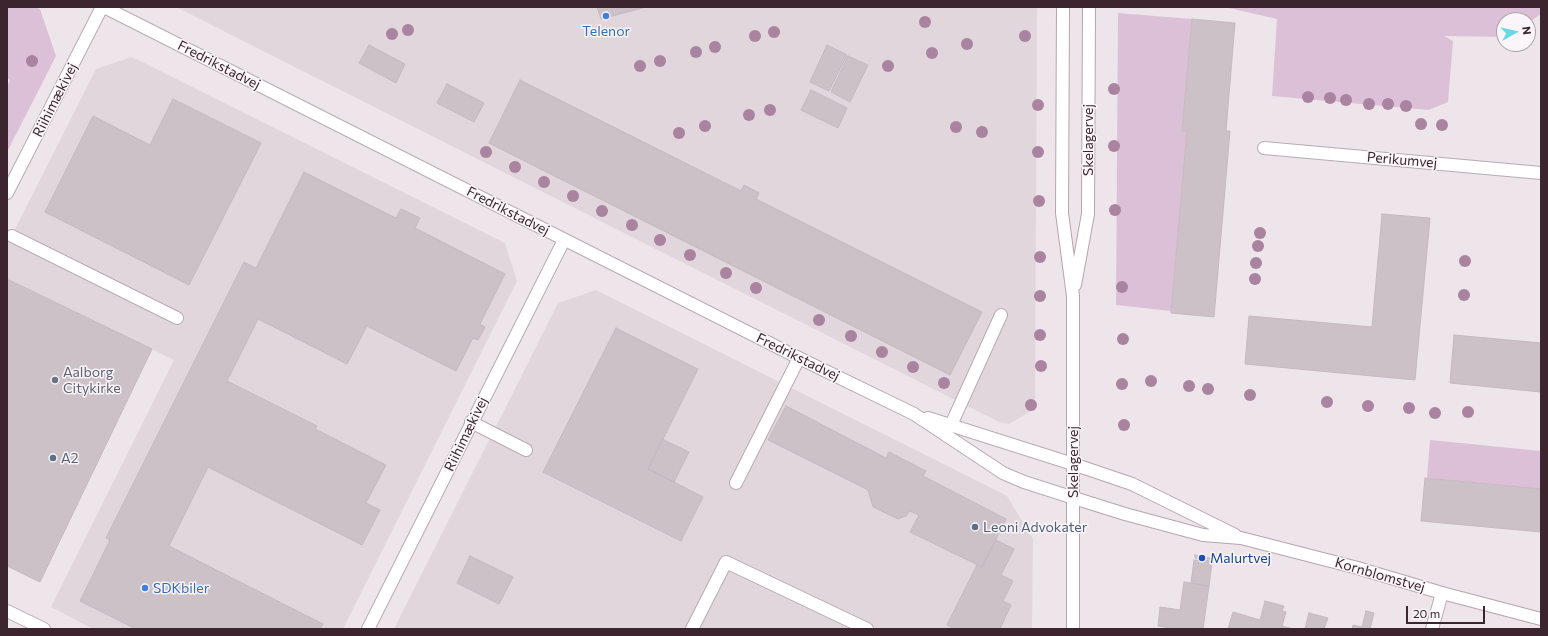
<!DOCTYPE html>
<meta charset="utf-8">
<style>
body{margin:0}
#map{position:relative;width:1548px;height:636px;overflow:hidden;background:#ede5ea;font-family:Commissioner,sans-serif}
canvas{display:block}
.frame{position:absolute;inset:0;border:8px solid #3d252f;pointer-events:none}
.north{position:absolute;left:1496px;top:12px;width:40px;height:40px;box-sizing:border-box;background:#f9f5f8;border:1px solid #aea2a8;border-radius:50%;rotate:82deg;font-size:11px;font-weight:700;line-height:16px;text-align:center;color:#3d252f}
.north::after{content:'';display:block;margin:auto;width:14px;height:18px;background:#69d9e7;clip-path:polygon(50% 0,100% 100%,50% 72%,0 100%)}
.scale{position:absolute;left:1406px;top:606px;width:79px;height:18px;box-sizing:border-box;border:2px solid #3d252f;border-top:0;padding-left:5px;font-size:12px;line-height:14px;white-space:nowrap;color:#3d252f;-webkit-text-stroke:3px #f9f5f8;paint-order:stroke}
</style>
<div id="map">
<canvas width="1548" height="636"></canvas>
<div class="frame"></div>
<div class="north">N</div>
<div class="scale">20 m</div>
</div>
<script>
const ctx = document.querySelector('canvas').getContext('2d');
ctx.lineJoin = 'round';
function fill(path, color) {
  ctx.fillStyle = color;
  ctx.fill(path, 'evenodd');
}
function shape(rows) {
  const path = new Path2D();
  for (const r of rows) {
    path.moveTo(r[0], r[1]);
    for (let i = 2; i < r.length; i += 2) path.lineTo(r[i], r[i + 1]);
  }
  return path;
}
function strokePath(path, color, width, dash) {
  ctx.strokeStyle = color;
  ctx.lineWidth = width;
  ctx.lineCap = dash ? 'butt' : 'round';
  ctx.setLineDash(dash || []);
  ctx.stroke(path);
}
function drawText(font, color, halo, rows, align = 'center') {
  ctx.font = font + ' Commissioner,sans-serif';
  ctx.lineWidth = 3;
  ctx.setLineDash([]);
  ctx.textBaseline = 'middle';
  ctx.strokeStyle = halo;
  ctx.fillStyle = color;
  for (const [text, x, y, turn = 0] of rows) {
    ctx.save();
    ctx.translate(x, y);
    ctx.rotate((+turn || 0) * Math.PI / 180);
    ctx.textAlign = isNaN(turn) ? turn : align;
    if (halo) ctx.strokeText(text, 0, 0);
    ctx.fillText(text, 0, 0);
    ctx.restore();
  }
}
const built = shape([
 [176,7,1037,7,1035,404,1031,411,1009,424,999,422],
 [132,57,505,243,517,281,343,629,93,629,51,607,174,360,7,279,7,245,96,69],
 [596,290,1007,496,1033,539,1032,629,394,629,558,303]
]);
const green = shape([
 [7,7,36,7,40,9,56,56,7,152,7,87,10,80,7,78],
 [1225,7,1541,7,1541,14,1528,23,1528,20,1504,20,1504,37,1444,36,1453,41,1448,102,1429,110,1272,96,1277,19],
 [1118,13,1192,19,1182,130,1187,131,1171,311,1116,305],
 [1430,440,1541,451,1541,489,1427,478]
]);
const building = shape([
 [597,7,646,7,601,19,597,7],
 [1192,19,1235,23,1226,131,1230,131,1214,317,1171,313,1187,131,1182,131,1192,19],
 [369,45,405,64,396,83,359,63,369,45],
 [827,45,847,55,829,91,810,82,827,45],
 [848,56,868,65,850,102,831,92,848,56],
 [520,80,741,191,744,185,759,193,756,199,982,312,950,375,489,143,520,80],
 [447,84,484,103,474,122,437,103,447,84],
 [811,90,847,108,838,128,801,110,811,90],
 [173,99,261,143,189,285,45,212,93,116,150,145,173,99],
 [304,172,396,218,401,209,420,218,415,228,505,274,480,324,485,327,478,340,473,338,456,371,367,326,347,364,258,319,227,381,317,426,315,429,386,465,366,503,380,510,362,545,208,467,169,546,323,624,320,629,136,629,80,601,110,540,106,538,244,262,256,268,304,172],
 [1382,214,1430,218,1415,380,1245,364,1249,316,1372,327,1382,214],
 [9,280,152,349,40,582,7,566,7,283,9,280],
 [616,328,698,369,648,469,703,497,681,541,543,472,616,328],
 [1454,335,1541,343,1541,392,1450,383,1454,335],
 [786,406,886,458,889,452,926,471,923,476,1006,519,982,567,910,532,919,515,910,511,906,516,898,519,873,507,868,490,768,440,786,406],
 [662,439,689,452,674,482,648,469,662,439],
 [1425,478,1541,489,1541,532,1421,521,1425,478],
 [996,540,1014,549,1001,575,1013,581,1003,601,1011,605,1000,629,954,629,947,625,977,565,982,567,996,540],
 [1195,555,1210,558,1209,562,1195,558,1195,555],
 [470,556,513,577,499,604,457,583,470,556],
 [1194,560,1212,563,1209,586,1191,583,1194,560],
 [1184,582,1209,586,1203,629,1178,629,1158,626,1160,607,1180,610,1184,582],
 [1265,601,1284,606,1282,611,1286,612,1282,626,1293,629,1228,629,1233,612,1260,620,1265,601],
 [1366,611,1374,613,1370,629,1352,629,1353,625,1362,627,1366,611],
 [1309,613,1328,618,1324,629,1305,629,1309,613]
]);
const lane = shape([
 [12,236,177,318],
 [471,422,526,450],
 [951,425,1001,315],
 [736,483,799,358],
 [692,629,726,562,867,629],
 [1432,629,1442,593]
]);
const street = shape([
 [104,7,799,358,914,414,1003,473,1024,482,1074,498],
 [1264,148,1541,173],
 [7,193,102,7],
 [928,418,1073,464],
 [7,611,44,629],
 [368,629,564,240]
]);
const secondary = shape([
 [1063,7,1062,213,1073,296,1073,629],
 [1075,285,1088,214,1089,7],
 [1073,464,1132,484,1235,535],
 [1074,498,1125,514,1203,535,1241,538,1354,567,1442,593,1541,619]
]);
const trees = [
 [925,22],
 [408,30],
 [774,32],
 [392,34],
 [755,36],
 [1025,36],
 [967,44],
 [715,47],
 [696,52],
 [932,53],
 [32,61],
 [660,61],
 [640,66],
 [888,66],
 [1114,89],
 [1308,97],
 [1330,98],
 [1346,100],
 [1369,104],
 [1388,104],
 [1038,105],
 [1406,106],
 [770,110],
 [749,115],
 [1421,124],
 [1442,125],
 [705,126],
 [956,127],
 [982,132],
 [679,133],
 [1114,146],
 [486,152],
 [1038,152],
 [515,167],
 [544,182],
 [573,196],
 [1039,201],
 [1115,210],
 [602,211],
 [632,225],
 [1260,233],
 [660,240],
 [1258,246],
 [690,255],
 [1040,257],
 [1465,261],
 [1256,263],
 [726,273],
 [1255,279],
 [1122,287],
 [756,288],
 [1464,295],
 [1040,296],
 [819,320],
 [1040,335],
 [851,336],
 [1123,339],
 [882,352],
 [1041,366],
 [913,367],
 [1151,381],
 [944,383],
 [1122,384],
 [1189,386],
 [1208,389],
 [1250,395],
 [1327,402],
 [1031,405],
 [1368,406],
 [1409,408],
 [1468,412],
 [1435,413],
 [1124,425]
];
const markers = [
 [606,16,4,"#3f7fe0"],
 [55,380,4,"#6b7280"],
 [53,458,4,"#5c6f8a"],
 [975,527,4,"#5c6f8a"],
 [1202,558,4,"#1a4fb4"],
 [145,588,4,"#3f7fe0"]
];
const shopNames = [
 ["Telenor",606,31],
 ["SDKbiler",153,588,"left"]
];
const streetNames = [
 ["Fredrikstadvej",219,65,27],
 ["Riihimækivej",55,100,-63],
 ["Skelagervej",1088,140,-90],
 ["Perikumvej",1402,160,5],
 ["Fredrikstadvej",508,211,27],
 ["Fredrikstadvej",798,357,26],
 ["Riihimækivej",466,434,-64],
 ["Skelagervej",1073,462,-90],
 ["Kornblomstvej",1380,575,16]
];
const worshipNames = [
 ["Aalborg",63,372],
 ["Citykirke",63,388]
];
const serviceNames = [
 ["A2",61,458],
 ["Leoni Advokater",983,527]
];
const transitNames = [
 ["Malurtvej",1210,558]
];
fill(built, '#e1d6dc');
fill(green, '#dcc0d8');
fill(building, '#cdc1c8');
strokePath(building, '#c6b8c0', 1);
strokePath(lane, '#b8abb2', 14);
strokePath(street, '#b8abb2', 14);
strokePath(secondary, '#b8a4ad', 14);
strokePath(lane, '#fff', 12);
strokePath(street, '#fff', 12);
strokePath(secondary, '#fff', 12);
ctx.fillStyle = '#a9839f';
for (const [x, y] of trees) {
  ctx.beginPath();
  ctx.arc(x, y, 6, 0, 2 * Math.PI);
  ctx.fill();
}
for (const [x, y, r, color] of markers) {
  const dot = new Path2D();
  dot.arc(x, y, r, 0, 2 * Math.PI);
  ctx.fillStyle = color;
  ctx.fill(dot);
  strokePath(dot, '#f9f5f8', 1.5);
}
drawText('14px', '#366cbe', '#f9f5f8', shopNames);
drawText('14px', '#3d252f', '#f9f5f8', streetNames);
drawText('14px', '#5b616d', '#f9f5f8', worshipNames, 'left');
drawText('14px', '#4e5e75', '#f9f5f8', serviceNames, 'left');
drawText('14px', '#164399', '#f9f5f8', transitNames, 'left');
</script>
